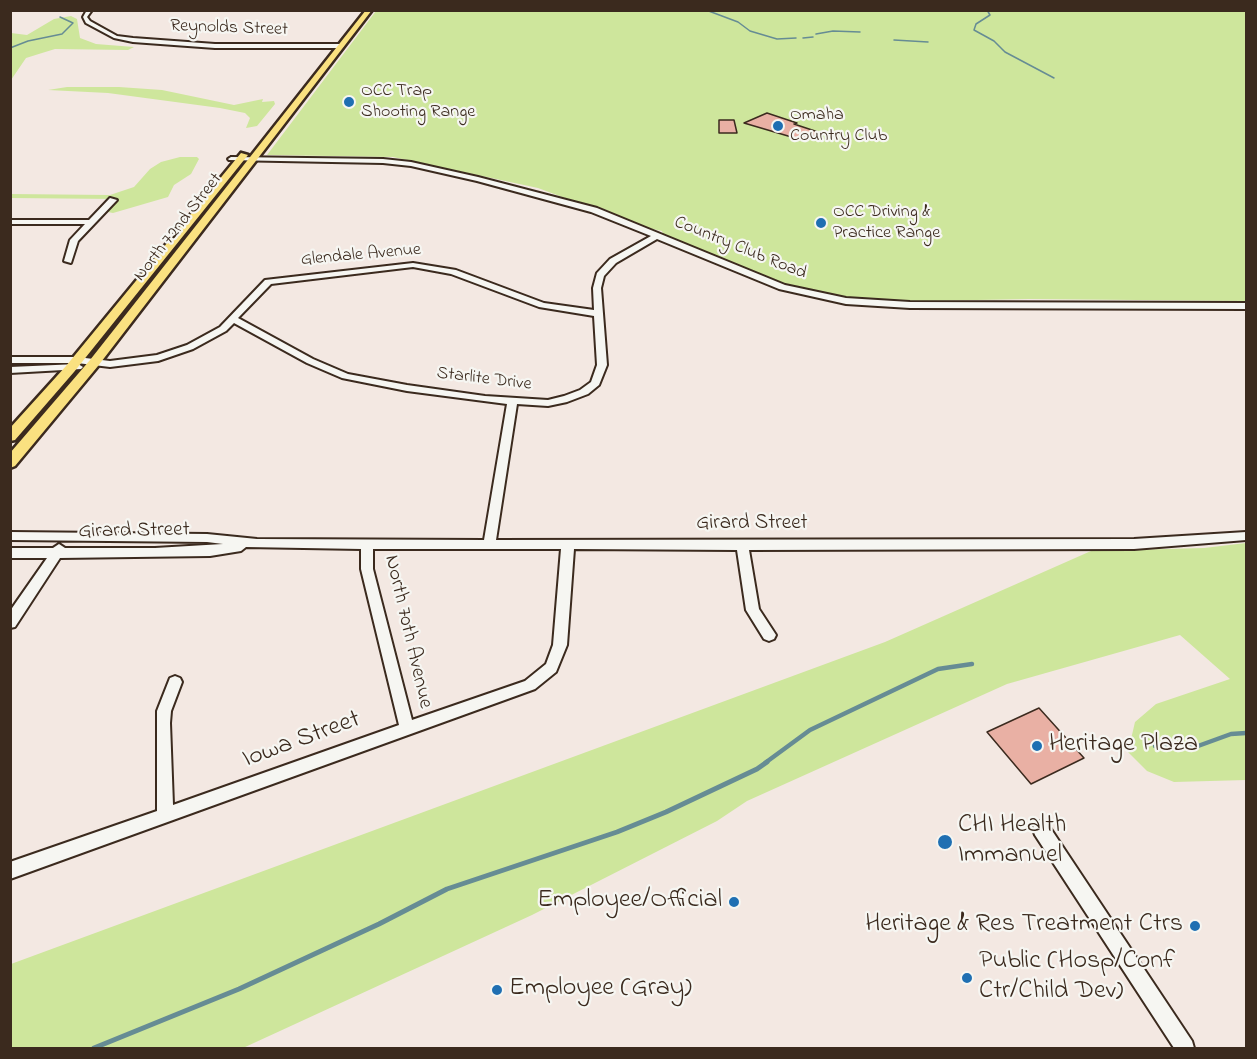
<!DOCTYPE html>
<style>
body{margin:0}
#map{position:relative;width:1257px;height:1059px;overflow:hidden;background:#f3e8e2;font-family:"Indie Flower",sans-serif}
canvas{display:block}
.frame{position:absolute;inset:0;border:12px solid #3b2a1e;pointer-events:none}
</style>
<div id="map">
<canvas width="1257" height="1059"></canvas>
<div class="frame"></div>
</div>
<script>
const ctx = document.querySelector('canvas').getContext('2d');
ctx.lineJoin = 'round';
function fill(path, color) {
  ctx.fillStyle = color;
  ctx.fill(path, 'evenodd');
}
function shape(rows) {
  const path = new Path2D();
  for (const r of rows) {
    path.moveTo(r[0], r[1]);
    for (let i = 2; i < r.length; i += 2) path.lineTo(r[i], r[i + 1]);
  }
  return path;
}
function strokePath(path, color, width, dash) {
  ctx.strokeStyle = color;
  ctx.lineWidth = width;
  ctx.lineCap = dash ? 'butt' : 'round';
  ctx.setLineDash(dash || []);
  ctx.stroke(path);
}
function drawText(font, color, halo, rows, align = 'center') {
  ctx.font = font + ' "Indie Flower",sans-serif';
  ctx.lineWidth = 4.5;
  ctx.setLineDash([]);
  ctx.textBaseline = 'middle';
  ctx.strokeStyle = halo;
  ctx.fillStyle = color;
  for (const [text, x, y, turn = 0] of rows) {
    ctx.save();
    ctx.translate(x, y);
    ctx.rotate((+turn || 0) * Math.PI / 180);
    ctx.textAlign = isNaN(turn) ? turn : align;
    if (halo) ctx.strokeText(text, 0, 0);
    ctx.fillText(text, 0, 0);
    ctx.restore();
  }
}
const green = shape([
 [376,11,1246,11,1246,301,1029,299,872,302,846,299,791,288,712,256,663,234,662,231,643,227,611,214,609,211,589,204,581,204,538,188,393,157,267,155],
 [71,16,77,19,80,38,96,44,134,47,128,50,55,49,42,53,26,58,11,80,11,33,27,35,54,19],
 [67,87,119,87,162,90,234,105,263,99,262,102,274,101,275,104,257,126,246,128,250,118,245,113,220,108,108,93,48,90],
 [180,157,197,157,199,159,191,174,174,185,168,197,113,213,108,212,108,207,116,199,11,198,10,194,110,195,134,187,150,169,161,162],
 [1246,543,1246,780,1174,782,1147,771,1128,752,1135,722,1156,704,1230,679,1180,635,1007,684,747,801,717,821,532,915,243,1048,11,1048,11,964,885,642,1091,551,1204,548]
]);
const streamFar2 = shape([
 [706,10,738,22,750,31,777,39,796,38],
 [987,10,990,15,976,24,974,30,994,41,1005,52,1054,78],
 [816,34,833,31,860,32],
 [803,38,813,37],
 [894,40,928,42],
 [10,48,28,41,62,34,73,23,60,17]
]);
const streamFar1 = shape([
 [1155,746,1198,746,1231,734,1246,733],
 [765,763,810,730,938,669,972,664]
]);
const stream = shape([
 [94,1048,239,989,379,924,447,889,617,832,666,812,757,769,767,762]
]);
const building = shape([
 [767,113,797,123,794,124,821,133,805,141,744,123,767,113],
 [719,120,734,120,737,133,719,133,719,120],
 [1039,708,1084,758,1031,784,987,732,1039,708]
]);
const minor = shape([
 [87,10,92,10,87,17,90,21,117,36,133,38,215,44,341,44,344,46,341,48,215,48,133,42,114,38,86,23,83,17,87,10],
 [231,157,383,159,411,162,478,177,597,208,785,285,846,298,910,302,1246,303,1246,309,910,308,846,304,779,289,657,239,616,263,604,276,601,288,607,365,599,385,588,394,567,402,548,406,517,404,496,540,1134,539,1246,532,1246,540,1134,549,749,550,759,609,776,635,774,639,769,641,764,639,746,610,737,550,574,549,567,645,556,672,535,689,10,879,10,862,157,811,157,711,170,678,175,676,180,678,182,682,171,711,170,723,173,805,399,725,361,569,361,549,246,547,241,551,210,556,60,558,15,627,10,628,10,611,47,558,10,558,10,548,53,548,59,544,65,548,155,548,223,544,207,542,10,540,10,532,207,534,257,539,484,540,507,404,407,391,342,378,307,363,234,323,226,331,193,349,158,361,110,367,77,363,10,363,10,357,77,357,110,361,157,355,187,345,220,327,265,280,413,263,456,270,544,303,594,310,593,288,597,273,610,259,651,236,591,212,477,181,411,166,383,163,229,160,228,159,231,157],
 [413,267,451,274,539,307,594,316,597,365,591,382,580,390,564,396,548,400,485,396,407,385,348,374,313,359,238,318,271,284,413,267],
 [373,549,561,549,553,645,546,664,525,681,412,720,373,569,373,549],
 [110,198,117,200,78,241,71,263,64,261,70,240,85,224,10,224,10,220,89,220,110,198],
 [78,364,83,367,81,369,10,373,10,367,78,364],
 [1041,821,1047,823,1192,1041,1194,1048,1174,1048,1035,835,1033,829,1035,823,1041,821]
]);
const major = shape([
 [366,10,372,10,98,366,15,466,10,468,10,453,90,360,366,10],
 [241,153,248,155,74,372,15,440,10,441,10,428,66,366,241,153]
]);
const markers = [
 [349,102,6,"#1f6fb2"],
 [778,126,6,"#1f6fb2"],
 [821,223,6,"#1f6fb2"],
 [1037,746,6,"#1f6fb2"],
 [945,842,8,"#1f6fb2"],
 [734,902,6,"#1f6fb2"],
 [1195,926,6,"#1f6fb2"],
 [967,978,6,"#1f6fb2"],
 [497,990,6,"#1f6fb2"]
];
const farStreetnames = [
 ["Reynolds Street",229,29,2],
 ["North 72nd Street",179,228,-52],
 ["Country Club Road",740,249,22],
 ["Glendale Avenue",361,256,-5],
 ["Starlite Drive",484,380,7]
];
const farPoinames = [
 ["OCC Trap",361,92],
 ["Shooting Range",361,113],
 ["Omaha",790,116],
 ["Country Club",790,137],
 ["OCC Driving &",833,213],
 ["Practice Range",833,234]
];
const streetNames = [
 ["Girard Street",752,525],
 ["Girard Street",134,532,-1],
 ["North 70th Avenue",407,632,77]
];
const nearStreetnames = [
 ["Iowa Street",302,741,-20]
];
const nearPoinames = [
 ["Heritage Plaza",1049,746],
 ["CHI Health",958,827],
 ["Immanuel",958,857],
 ["Employee/Official",722,902,"right"],
 ["Heritage & Res Treatment Ctrs",1183,926,"right"],
 ["Public (Hosp/Conf",979,963],
 ["Ctr/Child Dev)",979,993],
 ["Employee (Gray)",509,990]
];
fill(green, '#cee69c');
strokePath(streamFar2, '#668c94', 1.5);
strokePath(streamFar1, '#668c94', 4.5);
strokePath(stream, '#668c94', 5);
fill(building, '#e9b0a4');
strokePath(building, '#3b2a1e', 1.5);
strokePath(minor, '#3b2a1e', 4);
strokePath(major, '#3b2a1e', 5);
fill(minor, '#f6f6f2');
fill(major, '#fae180');
for (const [x, y, r, color] of markers) {
  const dot = new Path2D();
  dot.arc(x, y, r, 0, 2 * Math.PI);
  ctx.fillStyle = color;
  ctx.fill(dot);
  strokePath(dot, '#f6f6f2', 2);
}
drawText('18px', '#3b2a1e', '#f6f6f2', farStreetnames);
drawText('18px', '#3b2a1e', '#f6f6f2', farPoinames, 'left');
drawText('21px', '#3b2a1e', '#f6f6f2', streetNames);
drawText('26px', '#3b2a1e', '#f6f6f2', nearStreetnames);
drawText('26px', '#3b2a1e', '#f6f6f2', nearPoinames, 'left');
</script>
